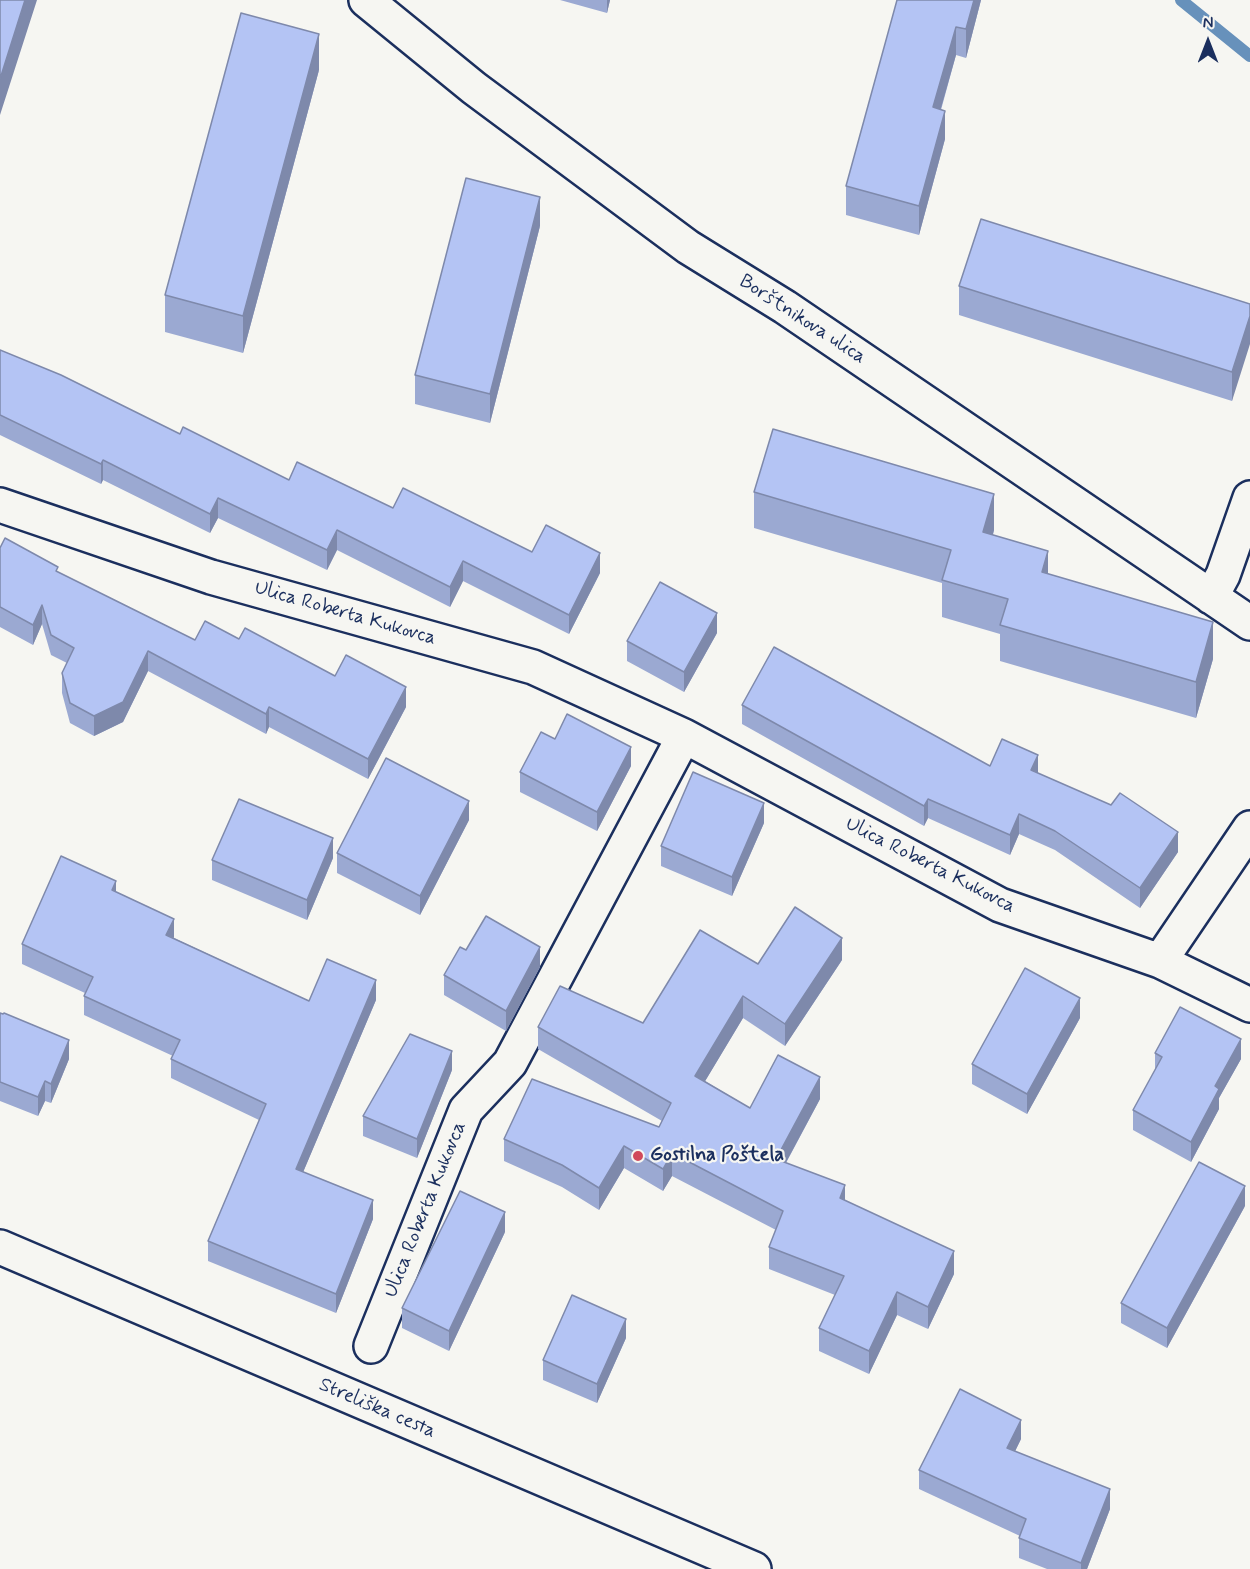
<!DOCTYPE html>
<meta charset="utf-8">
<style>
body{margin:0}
#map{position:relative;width:1250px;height:1569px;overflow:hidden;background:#f6f6f2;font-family:Mynerve,sans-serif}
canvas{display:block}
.north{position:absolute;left:1178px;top:12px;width:60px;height:60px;-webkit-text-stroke:4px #f6f6f2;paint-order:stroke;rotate:0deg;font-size:16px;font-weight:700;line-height:24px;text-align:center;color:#1b2f5e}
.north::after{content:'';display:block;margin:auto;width:21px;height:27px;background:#1b2f5e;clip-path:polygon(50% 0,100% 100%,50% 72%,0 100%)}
</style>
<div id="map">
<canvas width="1250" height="1569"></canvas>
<div class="north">N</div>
</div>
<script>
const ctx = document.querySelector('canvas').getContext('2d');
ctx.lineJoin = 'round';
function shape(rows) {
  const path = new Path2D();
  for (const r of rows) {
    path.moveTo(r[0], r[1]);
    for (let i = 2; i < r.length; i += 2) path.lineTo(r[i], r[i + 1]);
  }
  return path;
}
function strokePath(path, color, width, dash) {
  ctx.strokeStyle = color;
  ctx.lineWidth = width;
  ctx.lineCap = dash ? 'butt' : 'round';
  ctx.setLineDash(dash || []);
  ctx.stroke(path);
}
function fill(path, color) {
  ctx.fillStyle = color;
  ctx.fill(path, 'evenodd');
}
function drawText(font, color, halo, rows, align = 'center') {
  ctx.font = font + ' Mynerve,sans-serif';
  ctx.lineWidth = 4.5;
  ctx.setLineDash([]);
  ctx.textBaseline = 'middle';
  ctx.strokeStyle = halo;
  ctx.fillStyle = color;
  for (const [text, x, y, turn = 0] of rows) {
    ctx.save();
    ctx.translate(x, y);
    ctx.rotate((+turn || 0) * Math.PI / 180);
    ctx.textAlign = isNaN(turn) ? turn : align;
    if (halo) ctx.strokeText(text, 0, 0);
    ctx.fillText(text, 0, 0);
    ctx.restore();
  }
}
const stream = shape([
 [1181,0,1250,56]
]);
const minor = shape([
 [366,0,474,88,688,247,785,307,1250,623],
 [0,505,211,577,533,667,684,736,1000,905,1160,961,1250,1005],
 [1211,597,1223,575,1250,498],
 [1160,961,1250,828],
 [0,1247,754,1569],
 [371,1346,466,1110,510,1063,684,736]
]);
const wall = shape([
 [560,0,610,0,607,13],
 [897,0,981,0,966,58,956,55,941,110,945,139,919,235,846,215,846,186],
 [319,70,243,353,165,332,165,295],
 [540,226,490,423,415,404,415,375],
 [959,286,1250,304,1232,401,959,315],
 [0,350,180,434,289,480,393,508,532,552,600,573,569,634,463,581,450,607,337,550,327,570,218,518,210,533,103,480,101,484,0,435],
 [754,492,994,530,993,535,1048,574,1213,659,1196,718,1000,661,1000,634,942,617,942,583,754,528],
 [0,548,58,572,195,640,239,639,335,676,406,707,368,779,269,727,266,734,148,671,123,722,94,736,70,723,62,693,62,673,67,663,51,655,42,624,33,645,0,627],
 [717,633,684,692,627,661,627,641],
 [742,705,990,766,1038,773,1178,852,1140,908,1055,850,1019,834,1010,855,928,818,924,826,742,724],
 [555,739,631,766,597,831,520,792,520,772],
 [469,820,420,915,337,873,337,853],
 [764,823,732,896,661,866,661,846],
 [333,858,307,920,212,880,212,860],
 [116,892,174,938,309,1001,376,1000,303,1172,373,1219,336,1313,208,1261,208,1241,259,1120,171,1078,171,1059,173,1056,84,1015,84,996,85,993,22,964,22,944],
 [466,950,540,967,506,1031,444,995,444,975],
 [842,960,785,1046,743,1018,705,1081,750,1108,820,1099,786,1163,845,1200,954,1274,928,1329,897,1315,869,1374,819,1351,819,1328,835,1295,769,1269,769,1247,776,1230,672,1176,663,1191,624,1168,599,1210,562,1187,504,1161,504,1139,659,1127,662,1121,538,1049,538,1027,643,1023],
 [0,1013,69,1059,51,1103,45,1101,38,1116,0,1101],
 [1080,1018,1027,1114,972,1084,972,1064],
 [1155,1053,1241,1059,1219,1098,1219,1109,1191,1162,1133,1130,1133,1110,1155,1071],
 [452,1070,417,1158,363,1136,363,1116],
 [1245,1206,1167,1348,1121,1323,1121,1303],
 [505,1232,449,1351,402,1328,402,1308],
 [626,1338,597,1403,543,1380,543,1360],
 [1021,1439,1015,1451,1110,1509,1087,1569,1047,1569,1019,1558,1019,1538,1020,1536,919,1489,919,1470]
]);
const shadedWall = shape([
 [25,0,37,0,0,115,0,79],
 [607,0,610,0,607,13],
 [974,0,981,0,966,58,966,29],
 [956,27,956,55,933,136,933,107],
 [319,34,319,70,243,353,243,316],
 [945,111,945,139,919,235,919,206],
 [540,197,540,226,490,423,490,394],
 [1250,316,1250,344,1232,401,1232,372],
 [103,460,103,480,101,484,101,464],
 [994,494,994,530,983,568,983,532],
 [218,498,218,518,210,533,210,514],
 [337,530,337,550,327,570,327,550],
 [1048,551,1048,587,1042,572],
 [600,553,600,573,569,634,569,615],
 [463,561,463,581,450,607,450,587],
 [42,605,42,624,33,645,33,625],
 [717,613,717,633,684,692,684,672],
 [1213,622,1213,659,1196,718,1196,682],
 [148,651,148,671,123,722,94,736,94,716],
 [406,687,406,707,368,779,368,759],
 [269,707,269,727,266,734,266,714],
 [631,747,631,766,597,831,597,812],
 [1038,755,1038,775,1031,770],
 [928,799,928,818,924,826,924,806],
 [469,801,469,820,420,915,420,896],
 [764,803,764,823,732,896,732,877],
 [1019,814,1019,834,1010,855,1010,835],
 [1178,832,1178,852,1140,908,1140,888],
 [333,838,333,858,307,920,307,900],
 [116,881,116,901,112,890],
 [174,919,174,938,166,935],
 [842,938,842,960,785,1046,785,1024],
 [540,947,540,967,506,1031,506,1011],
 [376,980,376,1000,296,1189,296,1169],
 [743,996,743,1018,695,1098,695,1076],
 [1080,998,1080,1018,1027,1114,1027,1094],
 [1241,1039,1241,1059,1219,1098,1219,1109,1191,1162,1191,1142,1215,1086],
 [69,1040,69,1059,51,1103,51,1084],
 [452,1051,452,1070,417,1158,417,1139],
 [820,1077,820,1099,776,1181,776,1159],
 [45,1081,45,1101,38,1116,38,1097],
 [624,1146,624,1168,599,1210,599,1188],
 [672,1153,672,1176,663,1191,663,1169],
 [845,1185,845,1208,840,1198],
 [1245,1186,1245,1206,1167,1348,1167,1328],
 [373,1200,373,1219,336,1313,336,1294],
 [505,1212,505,1232,449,1351,449,1331],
 [954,1251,954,1274,928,1329,928,1307],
 [897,1292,897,1315,869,1374,869,1351],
 [626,1319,626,1338,597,1403,597,1384],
 [1021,1420,1021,1439,1007,1468,1007,1448],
 [1110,1489,1110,1509,1087,1569,1081,1569,1081,1563]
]);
const building = shape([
 [0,0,25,0,0,79,0,0],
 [897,0,974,0,966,29,956,27,933,107,945,111,919,206,846,186,897,0],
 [241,13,319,34,243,316,165,295,241,13],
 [466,178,540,197,490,394,415,375,466,178],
 [981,219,1250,304,1250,316,1232,372,959,286,981,219],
 [0,350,61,375,180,434,183,427,289,480,297,462,393,508,403,488,532,552,546,525,600,553,569,615,463,561,450,587,337,530,327,550,218,498,210,514,103,460,101,464,0,415,0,350],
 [773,429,994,494,983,532,1048,551,1042,572,1213,622,1196,682,1000,625,1008,599,942,580,951,550,754,492,773,429],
 [5,538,58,567,56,571,195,640,205,621,239,639,245,628,335,676,346,655,406,687,368,759,269,707,266,714,148,651,123,702,94,716,70,703,62,673,74,648,51,635,42,605,33,625,0,607,0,548,5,538],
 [660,582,717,613,684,672,627,641,660,582],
 [774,647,990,766,1002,739,1038,755,1031,770,1111,805,1120,793,1178,832,1140,888,1055,831,1019,814,1010,835,928,799,924,806,742,705,774,647],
 [567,714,631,747,597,812,520,772,541,732,555,739,567,714],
 [386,758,469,801,420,896,337,853,386,758],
 [693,772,764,803,732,877,661,846,693,772],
 [239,799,333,838,307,900,212,860,239,799],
 [61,856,116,881,112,890,174,919,166,935,309,1001,327,959,376,980,296,1169,373,1200,336,1294,208,1241,266,1104,171,1059,180,1040,84,996,93,977,22,944,61,856],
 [795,907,842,938,785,1024,743,996,695,1076,750,1108,778,1055,820,1077,776,1159,845,1185,840,1198,954,1251,928,1307,897,1292,869,1351,819,1328,844,1276,769,1247,783,1211,672,1153,663,1169,624,1146,599,1188,562,1165,504,1139,532,1079,659,1127,671,1103,538,1027,560,986,643,1023,700,930,758,964,795,907],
 [486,916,540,947,506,1011,444,975,460,947,466,950,486,916],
 [1025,968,1080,998,1027,1094,972,1064,1025,968],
 [1180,1007,1241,1039,1215,1086,1219,1089,1191,1142,1133,1110,1162,1057,1155,1053,1180,1007],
 [0,1013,3,1014,4,1013,69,1040,51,1084,45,1081,38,1097,0,1082,0,1013],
 [410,1034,452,1051,417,1139,363,1116,410,1034],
 [1199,1162,1245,1186,1167,1328,1121,1303,1199,1162],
 [460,1191,505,1212,449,1331,402,1308,460,1191],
 [572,1295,626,1319,597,1384,543,1360,572,1295],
 [960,1389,1021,1420,1007,1448,1110,1489,1081,1563,1019,1538,1026,1519,919,1470,960,1389]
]);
const markers = [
 [638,1156,6,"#d1495b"]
];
const streetNames = [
 ["Borštnikova ulica",802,320,33],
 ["Ulica Roberta Kukovca",345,614,16],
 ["Ulica Roberta Kukovca",930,866,27],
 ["Ulica Roberta Kukovca",426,1210,-68],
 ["Streliška cesta",377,1409,23]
];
const poiNames = [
 ["Gostilna Poštela",650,1156]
];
strokePath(stream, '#6791bb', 12);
strokePath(minor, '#1b2f5e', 38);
strokePath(minor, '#f6f6f2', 33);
fill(wall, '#9ba9d2');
fill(shadedWall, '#7e89ab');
fill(building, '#b4c4f4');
strokePath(building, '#7e89ab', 1.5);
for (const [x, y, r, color] of markers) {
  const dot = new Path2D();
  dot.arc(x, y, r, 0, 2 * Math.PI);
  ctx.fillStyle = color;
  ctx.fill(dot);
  strokePath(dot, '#f6f6f2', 2);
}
drawText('20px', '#1b2f5e', '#f6f6f2', streetNames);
drawText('bold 20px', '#1b2f5e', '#f6f6f2', poiNames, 'left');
</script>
